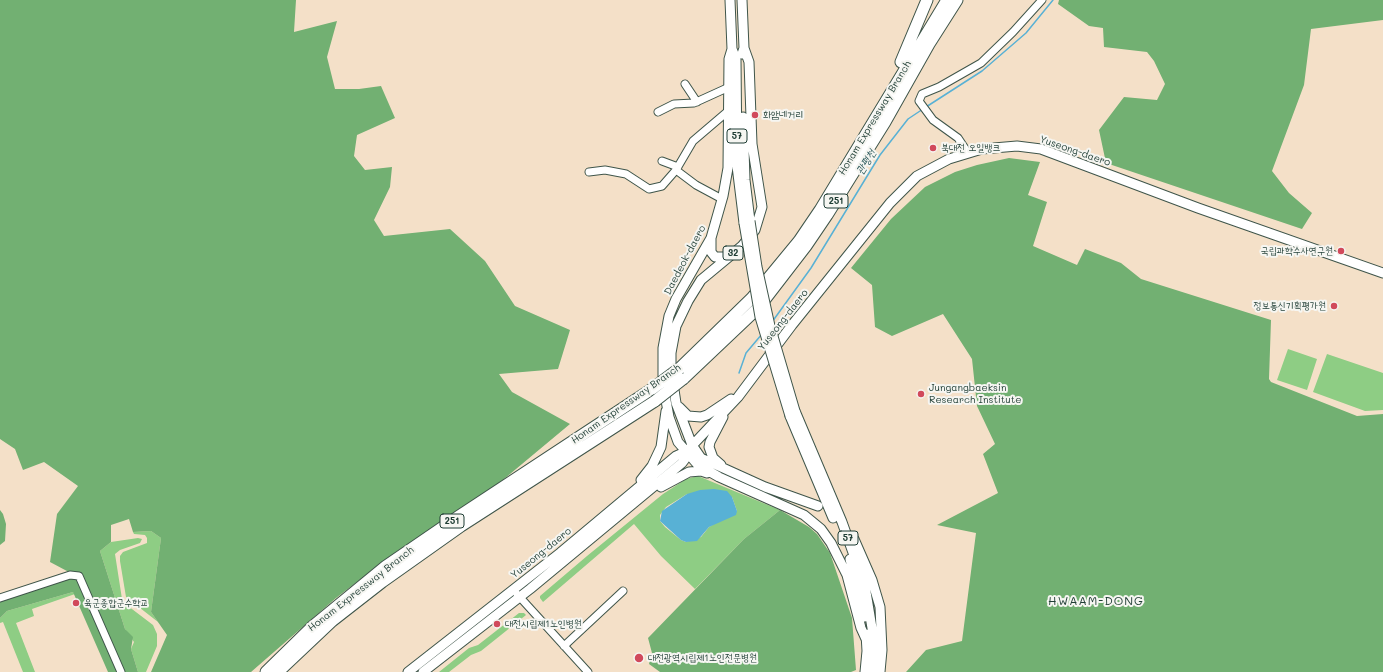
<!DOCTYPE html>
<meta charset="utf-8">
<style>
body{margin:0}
canvas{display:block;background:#f4e0c8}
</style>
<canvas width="1383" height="672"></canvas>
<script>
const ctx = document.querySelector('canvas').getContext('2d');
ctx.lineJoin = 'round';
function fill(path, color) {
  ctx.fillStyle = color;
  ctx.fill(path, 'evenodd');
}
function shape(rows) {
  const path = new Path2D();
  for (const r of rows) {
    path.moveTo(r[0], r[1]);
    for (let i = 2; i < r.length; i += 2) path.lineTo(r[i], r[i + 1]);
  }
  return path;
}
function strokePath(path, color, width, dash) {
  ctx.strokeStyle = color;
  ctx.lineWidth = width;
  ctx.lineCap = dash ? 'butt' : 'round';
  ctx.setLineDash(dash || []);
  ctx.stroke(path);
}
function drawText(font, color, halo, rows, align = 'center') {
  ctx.font = font + ' Mali,"Poor Story",sans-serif';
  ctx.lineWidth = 4;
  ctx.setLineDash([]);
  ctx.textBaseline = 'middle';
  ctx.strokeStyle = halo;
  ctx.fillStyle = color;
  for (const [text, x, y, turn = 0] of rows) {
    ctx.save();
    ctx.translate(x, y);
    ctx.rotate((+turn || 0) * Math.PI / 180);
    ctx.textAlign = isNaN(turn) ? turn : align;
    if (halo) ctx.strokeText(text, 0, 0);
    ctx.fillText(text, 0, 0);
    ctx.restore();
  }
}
const green = shape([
 [1288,349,1317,359,1307,390,1277,380],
 [1327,354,1383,373,1383,410,1365,411,1313,392],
 [698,476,780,510,744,539,695,589,661,556,634,524,543,602,540,598,540,596,587,556,663,494,686,479],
 [687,494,732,497,737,511,709,527,701,537,686,542,681,540,665,527,660,521,660,515,666,507],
 [151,531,161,538,151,612,158,622,126,597,120,561,120,556,123,552,147,543,147,538,145,535,134,534,133,532],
 [138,538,142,539,140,543,120,550,115,554,122,599,128,606,153,625,157,634,157,646,146,672,138,672,131,649,134,642,125,629,100,551,111,542],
 [73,592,75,594,32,609,34,616,16,623,35,672,23,672,3,622,0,623,0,618,7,611],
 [519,613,524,613,526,615,481,651,471,655,449,672,439,672,469,648,478,645]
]);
const forest = shape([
 [0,0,296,0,294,32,337,21,327,57,335,89,359,89,381,86,395,118,357,135,354,156,365,170,392,167,390,187,374,220,384,236,450,229,485,261,515,306,570,330,558,369,499,374,512,392,570,424,492,489,396,552,336,598,251,672,151,672,167,635,151,612,161,538,151,531,133,532,129,519,111,525,111,542,100,551,125,629,133,637,131,649,138,672,123,672,82,579,50,562,57,514,78,486,44,462,23,470,15,449,0,439],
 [1059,0,1383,0,1383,20,1311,29,1304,85,1272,171,1289,193,1312,213,1302,229,1106,163,1099,130,1124,97,1157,100,1165,84,1154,61,1147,52,1104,47,1103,28,1089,26,1058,4],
 [1009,158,1040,162,1028,195,1047,202,1033,246,1077,265,1085,249,1121,263,1141,279,1271,320,1269,379,1271,382,1357,416,1383,414,1383,672,906,672,926,650,962,641,976,533,937,525,998,493,983,454,995,444,977,406,972,359,943,314,892,336,875,327,872,285,851,268,891,219,925,187,955,172,977,165],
 [0,510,3,514,6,524,5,541,0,545],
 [780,510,809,527,817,534,830,553,852,618,856,670,851,672,660,672,649,664,652,653,648,638,744,539],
 [69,578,76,578,118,672,108,672,73,592,7,611,0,618,0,601]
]);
const water = shape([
 [714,489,727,491,732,497,737,511,736,515,709,527,697,541,686,542,681,540,660,521,662,511,687,494,700,490]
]);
const stream = shape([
 [926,107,982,71,1026,33,1053,0],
 [772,322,811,268,880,155,908,119,923,109],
 [739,373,746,353,762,334]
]);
const minor = shape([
 [685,84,697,102],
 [658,112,674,104,694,103,727,88],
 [968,153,958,138,933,120,919,101,922,94,939,87,981,63,1013,32,1042,0],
 [662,161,678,167],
 [676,170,696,185,722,199],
 [589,172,605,170,626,174,649,189,662,186,676,170,693,141,727,112],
 [517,594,588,672],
 [0,598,70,575,79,576,121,672],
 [564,646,623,591]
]);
const major = shape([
 [730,0,732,49,736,59,737,166,744,223],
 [742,0,744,48,742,54],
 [744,48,749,62,752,144,762,207,755,230,742,246,701,280,688,301,676,326,671,353,671,370,676,403,692,445,701,458,765,487,818,506],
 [732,49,729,59,728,168,723,196,711,238,676,299,669,316,663,348,663,384,669,417,678,442,698,465,719,477,804,515,821,529,831,543,847,575,861,628,866,639],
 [743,117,745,180,750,221],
 [711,239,711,252,715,257,728,257],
 [679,407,688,416,701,417,707,415,731,399],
 [795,411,842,522,865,586,875,646,874,672],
 [790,416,833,518],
 [721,465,713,458,709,447,710,442,723,417],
 [641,480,652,466,661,447,666,411],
 [661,487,689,472,701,471,707,473],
 [854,539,872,580,880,607,882,650,880,672],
 [850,559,865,617],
 [408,672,560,553,676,456,687,451],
 [423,672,530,589,682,463,685,459,687,451,738,397,792,325,890,203,917,176,949,159,982,149,1017,146,1041,149,1198,208,1383,273],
 [865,672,867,651,866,634]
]);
const highway = shape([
 [901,62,927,0],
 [680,368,752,298,799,241,820,210,947,0],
 [683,379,759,307,806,246,827,215,885,122,929,44,957,0],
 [266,672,313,626,386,566,459,516,652,389],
 [278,672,332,621,382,582,461,526,655,401]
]);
const majorBridge = shape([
 [750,221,757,267,770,326,795,411],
 [744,223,760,317,790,416]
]);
const highwayBridge = shape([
 [652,389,680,368],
 [655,401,683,379]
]);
const markers = [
 [755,115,4,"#d1495b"],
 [933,148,4,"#d1495b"],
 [1341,251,4,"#d1495b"],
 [1334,306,4,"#d1495b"],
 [921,394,4,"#d1495b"],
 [76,603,4,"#d1495b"],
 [497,624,4,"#d1495b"],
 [639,658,5,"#d1495b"]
];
const shields = [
 [737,136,20],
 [836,201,24],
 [733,253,20],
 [452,521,24],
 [848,538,20]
];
const shieldNames = [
 ["57",737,136],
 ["251",836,201],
 ["32",733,253],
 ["251",452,521],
 ["57",848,538]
];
const poiNames = [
 ["화암네거리",763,115],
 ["북대전 오일뱅크",941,148],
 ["국립과학수사연구원",1333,251,"right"],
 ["정보통신기획평가원",1326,306,"right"],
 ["Jungangbaeksin",929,388],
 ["Research Institute",929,400],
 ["육군종합군수학교",84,603],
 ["대전시립제1노인병원",505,624],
 ["대전광역시립제1노인전문병원",648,658]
];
const streetNames = [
 ["Honam Expressway Branch",875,118,-59],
 ["Yuseong-daero",1075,151,19],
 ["Daedeok-daero",685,260,-62],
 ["Yuseong-daero",783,320,-52],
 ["Honam Expressway Branch",626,404,-35],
 ["Yuseong-daero",541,553,-39],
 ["Honam Expressway Branch",361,589,-38]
];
const waterNames = [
 ["관평천",866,162,-58]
];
const quarterNames = [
 ["HWAAM-DONG",1096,601]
];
fill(green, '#8ecd84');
fill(forest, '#72b072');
fill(water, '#58b1d5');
strokePath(stream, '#58b1d5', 1.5);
strokePath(minor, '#3f554a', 9);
strokePath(major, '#3f554a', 11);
strokePath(highway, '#3f554a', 13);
strokePath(minor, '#fff', 7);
strokePath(major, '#fff', 9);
strokePath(highway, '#fff', 11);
strokePath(majorBridge, '#3f554a', 11, []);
strokePath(highwayBridge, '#3f554a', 13, []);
strokePath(majorBridge, '#fff', 9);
strokePath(highwayBridge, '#fff', 11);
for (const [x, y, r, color] of markers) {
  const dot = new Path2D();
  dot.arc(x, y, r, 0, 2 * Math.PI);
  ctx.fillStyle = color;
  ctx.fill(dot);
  strokePath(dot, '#f6f6f2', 1.5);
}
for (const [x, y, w] of shields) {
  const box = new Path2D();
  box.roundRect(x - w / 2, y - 7, w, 14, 3);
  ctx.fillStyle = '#f6f6f2';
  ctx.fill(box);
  strokePath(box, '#1f3d34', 1);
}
drawText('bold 9px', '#1f3d34', null, shieldNames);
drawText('10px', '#1f3d34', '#f6f6f2', poiNames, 'left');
drawText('10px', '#1f3d34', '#f6f6f2', streetNames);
drawText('italic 11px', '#2d5a5c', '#f6f6f2', waterNames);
ctx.letterSpacing = '1px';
drawText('12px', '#1f3d34', '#f6f6f2', quarterNames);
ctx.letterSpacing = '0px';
</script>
